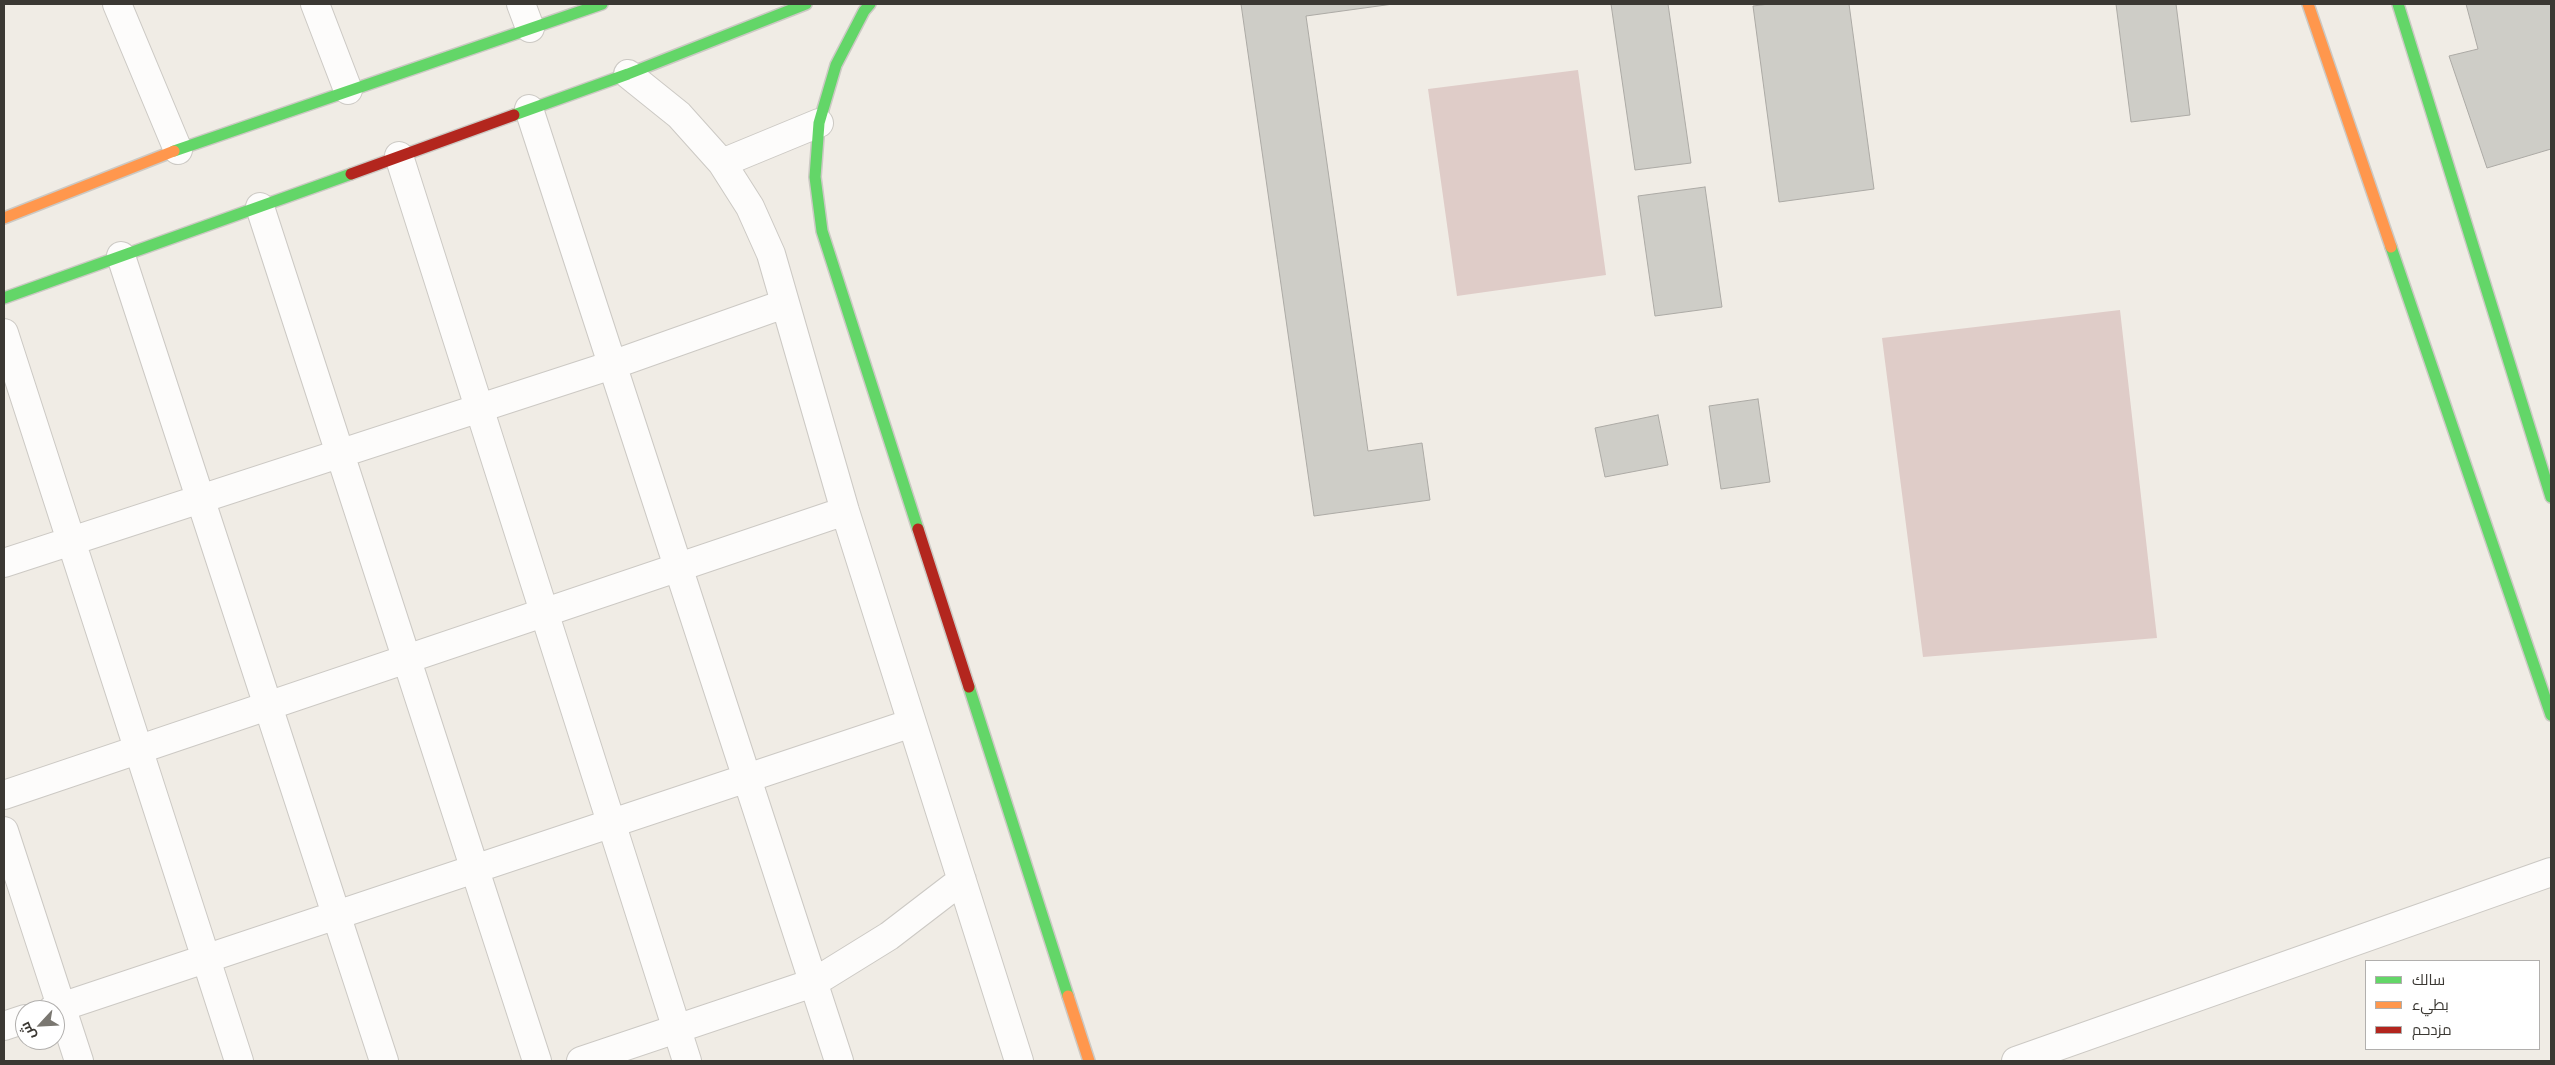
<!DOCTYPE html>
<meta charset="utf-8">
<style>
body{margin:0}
#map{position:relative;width:2555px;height:1065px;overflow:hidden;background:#f0ece5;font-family:Ubuntu,Cairo,sans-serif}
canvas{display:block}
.frame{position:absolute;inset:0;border:5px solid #3b3833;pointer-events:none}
.legend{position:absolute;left:2365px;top:960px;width:175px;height:90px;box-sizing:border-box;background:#fff;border:1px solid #b1afad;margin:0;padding:6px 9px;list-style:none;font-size:15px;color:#3b3833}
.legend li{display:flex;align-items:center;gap:10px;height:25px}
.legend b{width:25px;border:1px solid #b1afad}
.north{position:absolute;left:15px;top:1000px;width:50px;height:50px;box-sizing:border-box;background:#fff;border:1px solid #b1afad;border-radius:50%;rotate:245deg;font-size:14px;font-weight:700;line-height:20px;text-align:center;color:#3b3833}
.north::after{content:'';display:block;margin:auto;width:18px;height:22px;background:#7a7771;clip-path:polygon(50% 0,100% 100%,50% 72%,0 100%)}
</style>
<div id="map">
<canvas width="2555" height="1065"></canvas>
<div class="frame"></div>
<ul class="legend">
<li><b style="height:6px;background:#63d668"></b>سالك</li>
<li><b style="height:6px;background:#ff974d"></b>بطيء</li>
<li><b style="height:6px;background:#b3261e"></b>مزدحم</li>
</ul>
<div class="north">ش</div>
</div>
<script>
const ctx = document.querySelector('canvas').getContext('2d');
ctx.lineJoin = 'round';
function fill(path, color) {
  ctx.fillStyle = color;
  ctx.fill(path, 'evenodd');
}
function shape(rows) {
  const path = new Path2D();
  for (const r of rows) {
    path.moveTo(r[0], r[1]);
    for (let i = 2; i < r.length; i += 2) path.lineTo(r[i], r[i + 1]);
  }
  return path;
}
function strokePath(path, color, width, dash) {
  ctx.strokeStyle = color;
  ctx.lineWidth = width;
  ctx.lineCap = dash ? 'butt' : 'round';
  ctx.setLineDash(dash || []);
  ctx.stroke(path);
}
const green = shape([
 [1578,70,1606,275,1457,296,1428,89],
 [2120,310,2157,638,1923,657,1882,338]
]);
const building = shape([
 [1241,4,1393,4,1306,16,1368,451,1422,443,1430,500,1314,516,1241,4],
 [1611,4,1668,4,1691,163,1635,170,1611,4],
 [1769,4,1849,4,1874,189,1779,202,1753,6,1769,4],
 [2116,4,2176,4,2190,115,2131,122,2116,4],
 [2466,4,2551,4,2551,149,2487,168,2449,56,2478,49,2466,4],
 [1705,187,1722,307,1655,316,1638,196,1705,187],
 [1758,399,1770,482,1721,489,1709,406,1758,399],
 [1658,415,1668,465,1605,477,1595,428,1658,415]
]);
const street = shape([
 [117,4,178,150],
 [315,4,348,90],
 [521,4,530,28],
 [628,74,679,115,722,163,750,207,771,254,845,511,1019,1061],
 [529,109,839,1061],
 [399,156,687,1061],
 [722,163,819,123],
 [260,207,537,1061],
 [121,256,384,1061],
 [4,333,239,1061],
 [4,563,612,365,784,304],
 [4,795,845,511],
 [4,831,79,1061],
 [52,1010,912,723],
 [4,1026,25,1019],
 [581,1061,813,983,889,936,962,880],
 [2016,1061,2551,872]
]);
const fast = shape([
 [870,4,864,11,836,65,819,123,815,177,822,231,918,529],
 [2398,4,2551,497],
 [514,115,628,74,806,4],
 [174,151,602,4],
 [2391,247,2551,715],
 [4,298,351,174],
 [969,687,1068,996]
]);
const slow = shape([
 [2308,4,2391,247],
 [4,218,174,151],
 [1068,996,1089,1061]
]);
const jam = shape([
 [351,174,514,115],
 [918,529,969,687]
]);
fill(green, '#dfccc8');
fill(building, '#cecdc7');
strokePath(building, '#acaaa5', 1);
strokePath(street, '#ccc9c4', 30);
strokePath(fast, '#ccc9c4', 14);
strokePath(slow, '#ccc9c4', 14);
strokePath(jam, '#ccc9c4', 14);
strokePath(street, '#fdfcfb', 28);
strokePath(fast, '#63d668', 11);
strokePath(slow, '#ff974d', 11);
strokePath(jam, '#b3261e', 11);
</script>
